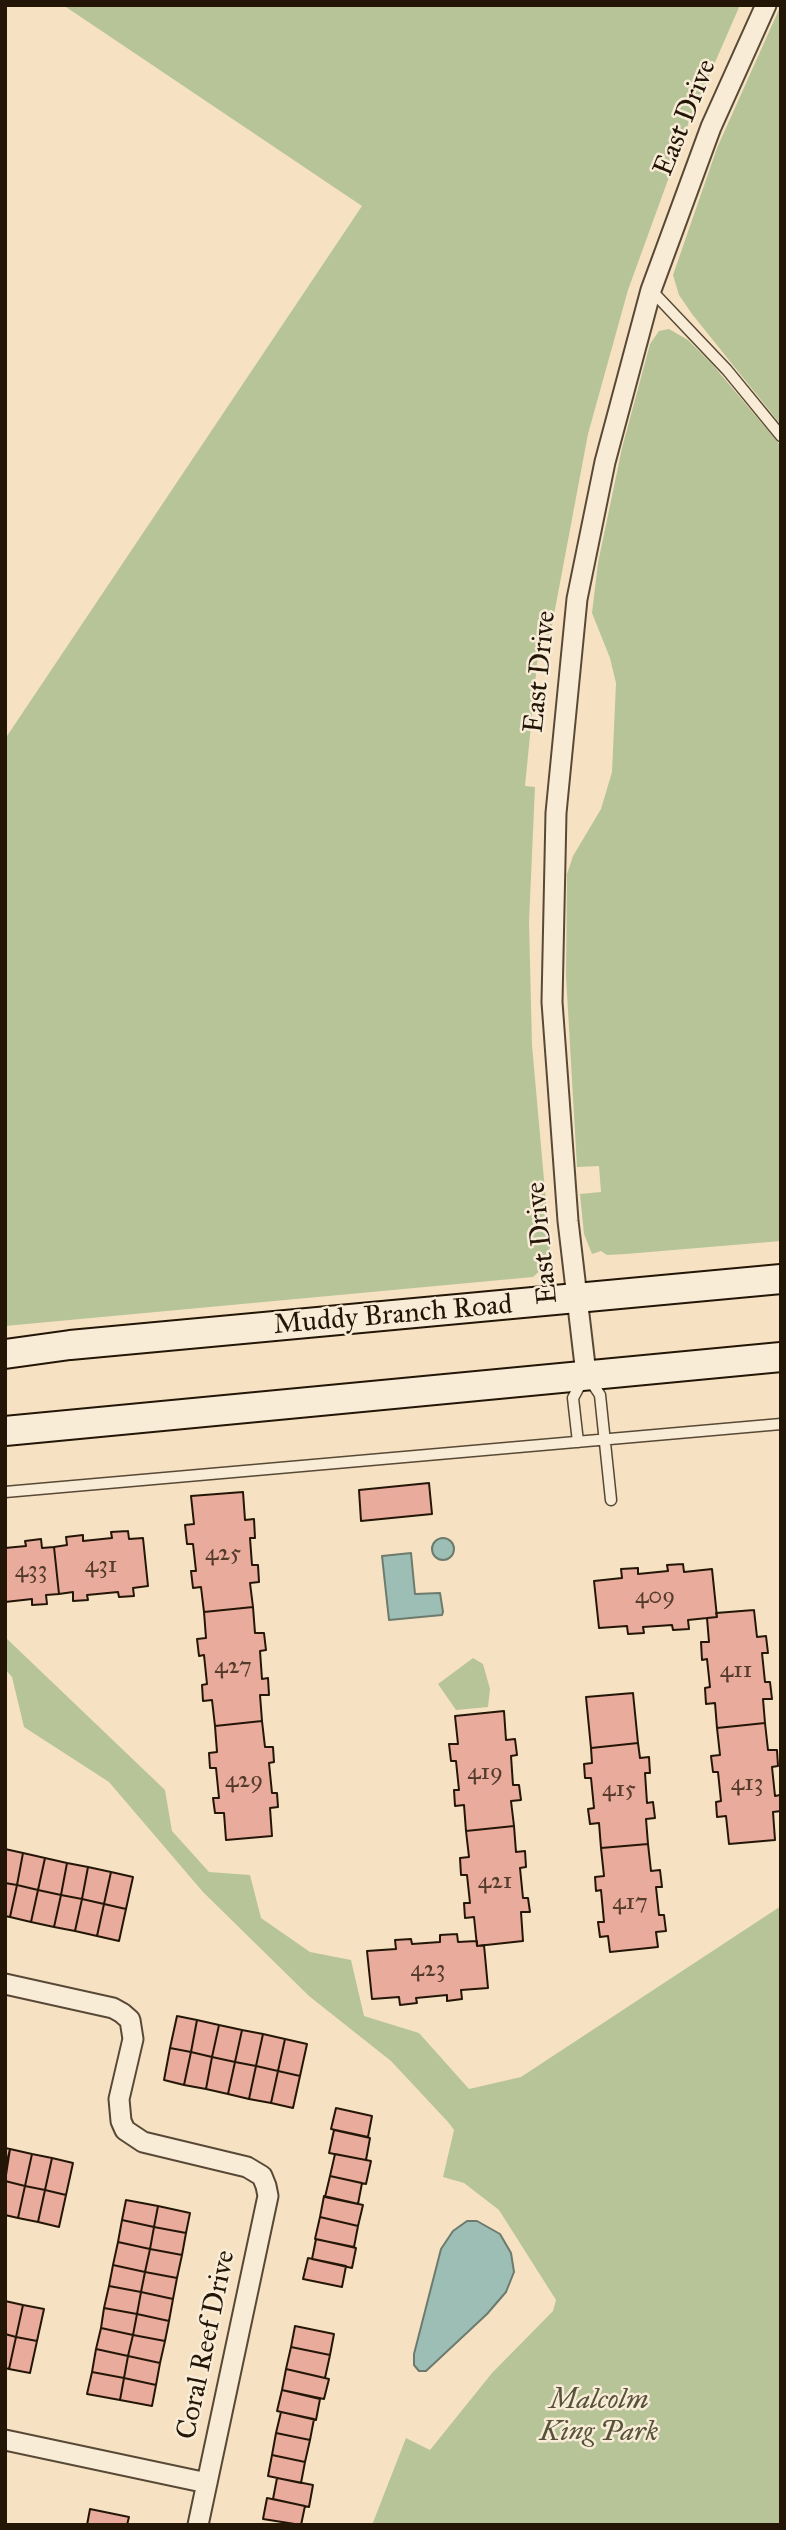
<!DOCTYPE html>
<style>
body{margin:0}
#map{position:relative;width:786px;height:2530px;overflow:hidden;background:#f6e2c2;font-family:"IM FELL Great Primer",serif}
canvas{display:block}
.frame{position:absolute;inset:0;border:7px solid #241607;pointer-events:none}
</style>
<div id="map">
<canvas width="786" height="2530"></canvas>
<div class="frame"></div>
</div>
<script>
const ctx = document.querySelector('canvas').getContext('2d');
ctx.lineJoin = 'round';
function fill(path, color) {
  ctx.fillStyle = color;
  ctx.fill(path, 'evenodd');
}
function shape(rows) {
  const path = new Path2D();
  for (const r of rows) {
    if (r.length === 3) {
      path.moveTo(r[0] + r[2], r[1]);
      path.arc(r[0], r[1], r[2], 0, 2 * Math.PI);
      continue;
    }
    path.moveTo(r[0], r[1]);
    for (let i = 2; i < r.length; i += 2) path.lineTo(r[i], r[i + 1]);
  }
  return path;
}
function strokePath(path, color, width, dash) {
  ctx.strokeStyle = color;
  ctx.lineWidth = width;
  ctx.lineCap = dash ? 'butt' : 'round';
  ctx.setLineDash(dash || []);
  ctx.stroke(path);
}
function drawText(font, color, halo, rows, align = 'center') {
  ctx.font = font + ' "IM FELL Great Primer",serif';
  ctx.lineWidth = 5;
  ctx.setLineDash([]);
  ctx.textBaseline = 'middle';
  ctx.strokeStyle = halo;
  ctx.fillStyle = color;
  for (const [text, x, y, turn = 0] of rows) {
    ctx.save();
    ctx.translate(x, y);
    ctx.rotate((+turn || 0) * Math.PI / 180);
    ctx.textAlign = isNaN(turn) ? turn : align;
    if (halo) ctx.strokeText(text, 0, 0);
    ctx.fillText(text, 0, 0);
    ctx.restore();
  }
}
const green = shape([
 [63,5,740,5,689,122,628,290,588,434,550,636,540,634,525,786,535,787,529,922,532,1045,550,1247,546,1265,533,1277,5,1326,5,739,362,206],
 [781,5,781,425,692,314,679,295,673,275,717,148],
 [669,329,688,340,712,364,781,446,781,1241,626,1254,607,1255,601,1251,592,1254,584,1234,580,1194,601,1192,599,1166,577,1167,566,976,567,874,573,856,601,809,612,772,616,683,610,658,592,613,598,563,622,448,650,344,659,331],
 [5,1637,165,1790,172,1831,209,1872,250,1875,261,1918,310,1952,351,1960,364,2016,419,2033,469,2089,521,2077,781,1906,781,2525,372,2525,406,2438,430,2450,492,2373,553,2311,556,2300,499,2210,464,2183,443,2177,454,2130,448,2122,391,2061,309,1996,203,1892,109,1782,24,1727,12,1677,5,1669],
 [473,1658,483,1664,490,1689,488,1707,456,1710,438,1684]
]);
const water = shape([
 [443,1549,11],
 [411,1553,415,1594,440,1593,443,1612,442,1615,389,1620,382,1556,411,1553],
 [467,2221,477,2221,500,2234,511,2253,514,2272,506,2292,487,2314,426,2371,419,2371,414,2365,414,2354,441,2249,453,2231,467,2221]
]);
const building = shape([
 [429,1483,432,1514,361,1521,359,1490,429,1483],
 [243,1492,245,1520,254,1519,255,1538,250,1538,252,1565,258,1565,259,1582,250,1583,253,1607,204,1612,201,1587,193,1588,191,1571,196,1571,193,1544,187,1544,185,1525,194,1524,191,1496,243,1492],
 [128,1531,129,1539,143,1538,148,1586,133,1588,134,1596,119,1597,118,1592,87,1595,88,1600,73,1601,73,1592,59,1594,54,1547,67,1545,66,1537,83,1535,83,1541,112,1538,111,1532,128,1531],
 [41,1539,42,1548,54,1547,59,1594,46,1595,47,1604,32,1605,32,1599,5,1602,5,1548,26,1546,25,1541,41,1539],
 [683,1564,684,1572,712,1569,717,1617,688,1620,689,1629,673,1630,672,1625,643,1627,644,1633,628,1634,627,1626,599,1628,594,1581,622,1578,621,1569,638,1568,638,1574,668,1571,667,1565,683,1564],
 [253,1607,255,1633,264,1633,266,1650,260,1651,262,1679,268,1678,269,1695,260,1695,262,1721,215,1726,212,1700,203,1701,202,1685,207,1684,204,1655,199,1656,197,1639,206,1638,204,1612,253,1607],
 [754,1610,757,1637,766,1636,768,1653,762,1653,765,1682,770,1682,772,1699,763,1699,765,1723,717,1728,715,1703,706,1704,705,1688,710,1687,707,1659,702,1660,701,1642,709,1642,707,1618,717,1617,716,1613,754,1610],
 [633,1693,638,1743,591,1748,586,1697,633,1693],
 [504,1711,506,1740,515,1739,517,1755,511,1756,513,1785,519,1785,521,1800,511,1801,514,1826,466,1831,464,1805,455,1806,454,1790,459,1790,456,1761,451,1761,449,1744,458,1744,455,1716,504,1711],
 [262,1721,265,1747,273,1747,274,1762,269,1763,272,1793,277,1793,278,1807,270,1808,272,1836,226,1840,224,1813,215,1813,213,1798,219,1798,216,1768,210,1768,209,1753,217,1752,215,1726,262,1721],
 [765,1723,768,1750,777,1750,778,1766,772,1767,775,1796,780,1795,781,1811,773,1812,775,1840,729,1844,726,1816,717,1817,716,1802,721,1801,718,1772,713,1772,711,1756,720,1755,717,1728,765,1723],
 [638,1743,640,1758,649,1757,650,1773,645,1773,647,1803,653,1802,655,1818,646,1819,648,1844,601,1848,599,1823,590,1824,588,1809,594,1808,591,1778,585,1778,584,1764,592,1763,591,1748,638,1743],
 [514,1826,516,1852,525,1851,526,1867,520,1868,523,1898,528,1898,530,1912,521,1912,523,1941,477,1946,474,1917,465,1918,464,1903,470,1903,467,1875,461,1875,460,1858,469,1857,466,1831,514,1826],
 [648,1844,651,1871,660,1870,662,1887,656,1887,659,1915,664,1915,666,1931,656,1932,658,1947,610,1952,608,1936,600,1937,598,1922,604,1922,601,1890,596,1891,595,1877,604,1876,601,1848,648,1844],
 [5,1849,23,1853,17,1885,5,1883,5,1849],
 [23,1853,45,1858,38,1890,17,1885,23,1853],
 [45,1858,67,1863,61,1895,38,1890,45,1858],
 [67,1863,88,1867,82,1899,61,1895,67,1863],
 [88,1867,111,1872,104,1904,82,1899,88,1867],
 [111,1872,133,1877,126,1909,104,1904,111,1872],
 [5,1883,17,1885,10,1917,5,1916,5,1883],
 [17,1885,38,1890,31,1922,10,1917,17,1885],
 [38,1890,61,1895,54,1927,31,1922,38,1890],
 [61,1895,82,1899,75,1931,54,1927,61,1895],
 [82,1899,104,1904,97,1936,75,1931,82,1899],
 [104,1904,126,1909,119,1941,97,1936,104,1904],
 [457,1934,458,1942,477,1941,477,1946,484,1945,488,1988,461,1990,462,1999,447,2001,447,1995,416,1998,417,2003,400,2005,399,1997,372,1999,367,1951,396,1949,395,1940,411,1939,412,1944,440,1942,440,1935,457,1934],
 [177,2016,197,2020,191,2052,170,2048,177,2016],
 [197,2020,219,2025,212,2057,191,2052,197,2020],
 [219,2025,242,2030,235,2062,212,2057,219,2025],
 [242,2030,263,2034,256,2066,235,2062,242,2030],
 [263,2034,285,2039,278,2071,256,2066,263,2034],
 [285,2039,307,2044,300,2076,278,2071,285,2039],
 [170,2048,191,2052,184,2085,164,2080,170,2048],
 [191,2052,212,2057,206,2089,184,2085,191,2052],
 [212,2057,235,2062,228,2094,206,2089,212,2057],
 [235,2062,256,2066,249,2099,228,2094,235,2062],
 [256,2066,278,2071,271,2103,249,2099,256,2066],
 [278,2071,300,2076,293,2108,271,2103,278,2071],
 [336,2108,372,2116,368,2137,331,2129,336,2108],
 [334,2130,370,2138,366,2160,329,2153,334,2130],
 [5,2148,10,2149,5,2170,5,2148],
 [10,2149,32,2154,25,2186,5,2181,10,2149],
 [32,2154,52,2158,45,2190,25,2186,32,2154],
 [335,2154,371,2161,366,2184,330,2176,335,2154],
 [52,2158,73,2163,66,2195,45,2190,52,2158],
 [330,2176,362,2183,358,2204,325,2197,330,2176],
 [5,2181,25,2186,18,2218,5,2215,5,2181],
 [25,2186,45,2190,38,2222,18,2218,25,2186],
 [45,2190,66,2195,59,2227,38,2222,45,2190],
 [324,2196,363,2205,358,2226,320,2217,324,2196],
 [126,2200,158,2206,154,2227,122,2220,126,2200],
 [158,2206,190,2213,186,2233,154,2227,158,2206],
 [320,2217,358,2226,354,2247,315,2239,320,2217],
 [122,2220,154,2227,150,2249,118,2242,122,2220],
 [154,2227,186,2233,182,2255,150,2249,154,2227],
 [316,2239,356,2248,352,2268,312,2259,316,2239],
 [118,2242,150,2249,145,2272,113,2265,118,2242],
 [150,2249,182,2255,177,2278,145,2272,150,2249],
 [308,2258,346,2266,342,2287,303,2279,308,2258],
 [113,2265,145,2272,141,2292,109,2286,113,2265],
 [145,2272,177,2278,173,2299,141,2292,145,2272],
 [109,2286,141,2292,137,2314,104,2308,109,2286],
 [141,2292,173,2299,169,2321,137,2314,141,2292],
 [5,2301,23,2305,16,2337,5,2334,5,2301],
 [23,2305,44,2309,37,2341,16,2337,23,2305],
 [104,2308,137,2314,133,2335,101,2328,104,2308],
 [137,2314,169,2321,165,2341,133,2335,137,2314],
 [295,2326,334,2334,330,2355,291,2347,295,2326],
 [101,2328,133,2335,128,2356,96,2349,101,2328],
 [5,2334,16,2337,9,2369,5,2368,5,2334],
 [133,2335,165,2341,160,2363,128,2356,133,2335],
 [16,2337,37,2341,30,2373,9,2369,16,2337],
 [291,2347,330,2355,325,2378,286,2369,291,2347],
 [96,2349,128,2356,124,2378,92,2372,96,2349],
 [128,2356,160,2363,156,2385,124,2378,128,2356],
 [286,2369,329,2379,324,2399,282,2390,286,2369],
 [92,2372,124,2378,120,2400,87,2394,92,2372],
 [124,2378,156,2385,152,2406,120,2400,124,2378],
 [282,2390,320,2399,316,2420,277,2411,282,2390],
 [281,2412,314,2419,310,2440,276,2433,281,2412],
 [276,2433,310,2440,305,2462,272,2455,276,2433],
 [272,2455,305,2462,301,2483,268,2476,272,2455],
 [277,2478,313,2485,309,2507,273,2499,277,2478],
 [267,2498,305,2506,301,2525,263,2519,267,2498],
 [90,2509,129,2517,127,2525,87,2525,90,2509]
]);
const service = shape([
 [652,291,727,370,781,436],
 [578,1442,573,1398,586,1374,600,1395,611,1500],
 [5,1492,781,1424]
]);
const minor = shape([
 [586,1374,568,1221,552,1002,556,813,577,599,605,462,651,290,711,127,766,5],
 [5,1984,113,2008,122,2013,130,2020,133,2039,119,2099,121,2121,125,2130,143,2142,247,2167,262,2176,266,2186,268,2196,198,2525],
 [5,2440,207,2483]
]);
const secondary = shape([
 [5,1354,70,1345,781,1279],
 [5,1431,781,1357]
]);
const numberNames = [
 ["425",223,1554],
 ["431",101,1566],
 ["433",31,1571],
 ["409",655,1597],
 ["427",233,1667],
 ["411",736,1671],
 ["419",485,1773],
 ["429",244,1781],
 ["413",747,1784],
 ["415",619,1790],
 ["421",495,1882],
 ["417",630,1903],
 ["423",428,1970]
];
const streetNames = [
 ["East Drive",686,118,-68],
 ["East Drive",541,672,-84],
 ["East Drive",543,1243,-96],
 ["Muddy Branch Road",393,1316,-5],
 ["Coral Reef Drive",207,2345,-78]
];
const parkNames = [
 ["Malcolm",599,2401],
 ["King Park",599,2433]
];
fill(green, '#b6c498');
fill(water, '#9dbeb4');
strokePath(water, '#6d7b6f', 2);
fill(building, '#e9ab9c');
strokePath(building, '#241607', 2);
strokePath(service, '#584936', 13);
strokePath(minor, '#584936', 23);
strokePath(secondary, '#241607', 32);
strokePath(service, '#f9ecd7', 10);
strokePath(minor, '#f9ecd7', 19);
strokePath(secondary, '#f9ecd7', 28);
drawText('24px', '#553b2c', null, numberNames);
drawText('28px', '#241607', '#f9ecd7', streetNames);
drawText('italic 28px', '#57533a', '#f9ecd7', parkNames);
</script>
